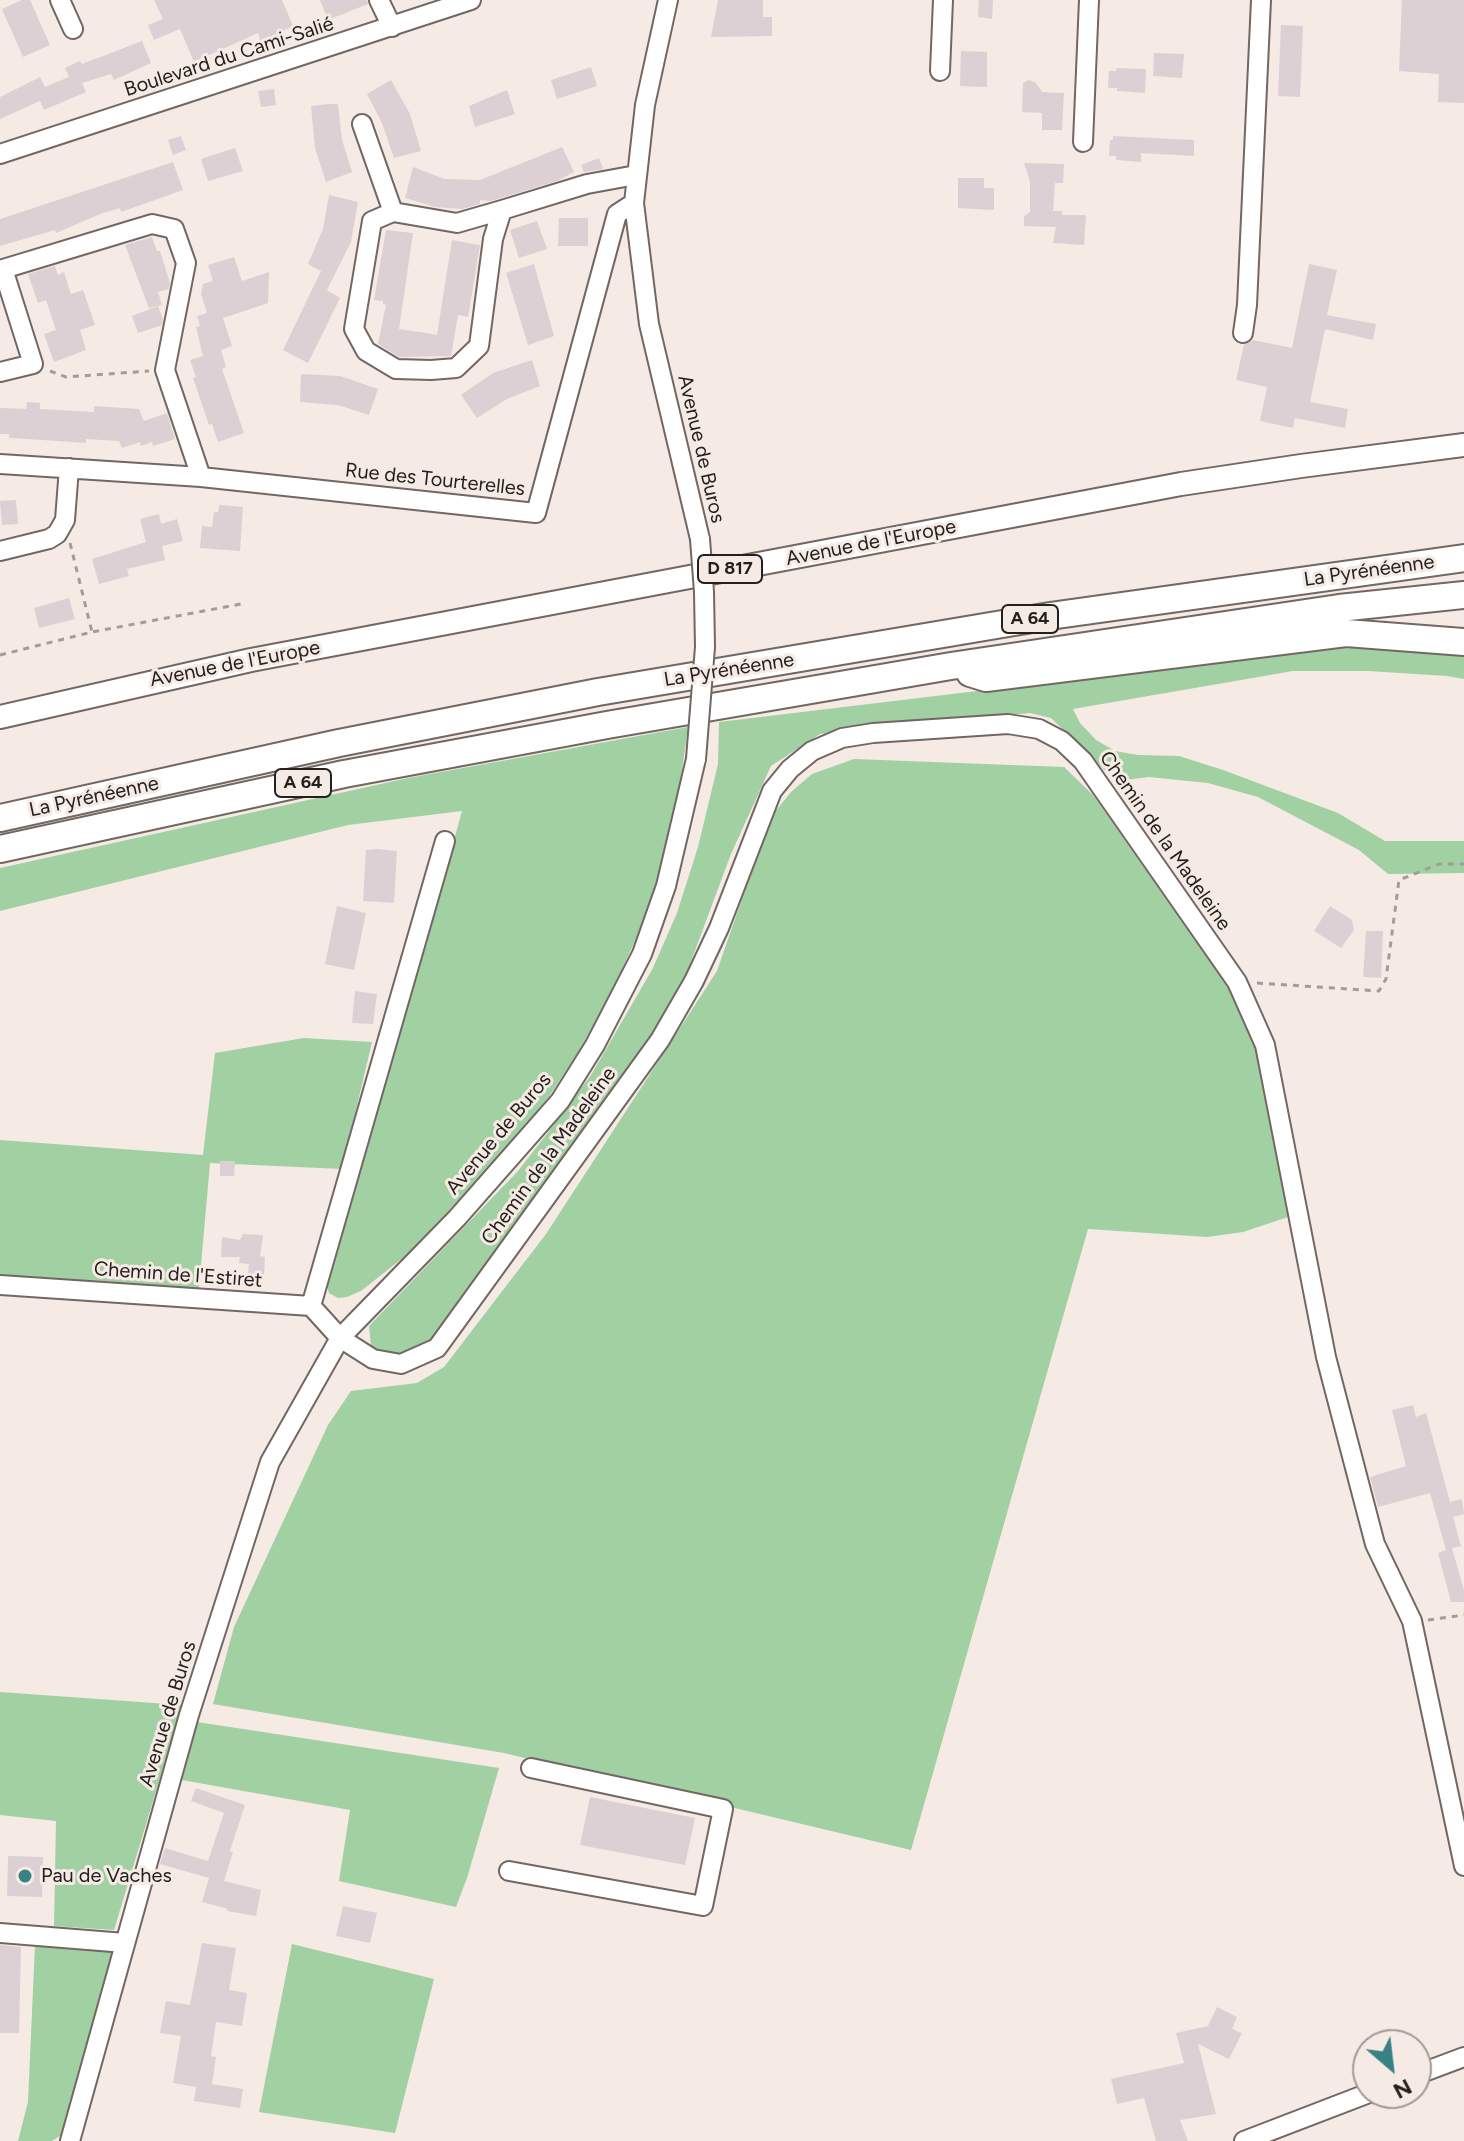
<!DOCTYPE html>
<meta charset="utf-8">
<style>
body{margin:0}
#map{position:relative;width:1464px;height:2141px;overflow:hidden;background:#f6eae4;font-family:Figtree,sans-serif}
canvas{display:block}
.north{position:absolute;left:1352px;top:2029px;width:80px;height:80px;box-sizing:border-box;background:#f6eae4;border:2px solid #a29995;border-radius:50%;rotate:152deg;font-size:22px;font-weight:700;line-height:32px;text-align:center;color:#24201e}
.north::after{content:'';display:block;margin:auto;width:28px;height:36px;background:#388184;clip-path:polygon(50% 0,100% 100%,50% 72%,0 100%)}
</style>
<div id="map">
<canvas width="1464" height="2141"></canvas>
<div class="north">N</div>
</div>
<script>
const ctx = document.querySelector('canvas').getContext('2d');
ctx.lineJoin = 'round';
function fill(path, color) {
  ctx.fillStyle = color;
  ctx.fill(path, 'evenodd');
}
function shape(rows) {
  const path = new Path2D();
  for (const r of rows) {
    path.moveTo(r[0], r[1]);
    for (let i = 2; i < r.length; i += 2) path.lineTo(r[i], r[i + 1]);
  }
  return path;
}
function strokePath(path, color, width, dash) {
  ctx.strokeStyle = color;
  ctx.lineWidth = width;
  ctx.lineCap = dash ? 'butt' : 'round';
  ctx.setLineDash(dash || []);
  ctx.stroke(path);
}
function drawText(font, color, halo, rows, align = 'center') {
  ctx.font = font + ' Figtree,sans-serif';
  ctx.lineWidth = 6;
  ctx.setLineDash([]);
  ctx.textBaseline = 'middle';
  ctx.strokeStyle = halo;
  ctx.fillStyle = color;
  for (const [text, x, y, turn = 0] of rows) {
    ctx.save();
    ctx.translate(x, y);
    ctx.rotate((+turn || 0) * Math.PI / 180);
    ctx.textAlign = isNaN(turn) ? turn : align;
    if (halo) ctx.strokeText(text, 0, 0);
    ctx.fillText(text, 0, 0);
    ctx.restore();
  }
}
const green = shape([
 [1352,646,1464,651,1464,679,1447,676,1368,671,1293,671,1073,709,1080,723,1096,740,1115,751,1138,755,1179,756,1223,770,1338,813,1385,841,1464,841,1464,873,1388,874,1359,850,1258,797,1208,783,1149,777,1116,781,1051,718,1030,713,820,734,771,766,731,854,684,980,654,1034,440,1331,430,1344,414,1352,396,1356,380,1353,371,1345,369,1326,518,1171,546,1135,591,1075,653,968,677,913,698,847,718,764,719,722],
 [688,727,676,814,648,912,610,996,580,1049,550,1095,506,1151,404,1257,361,1291,347,1297,338,1298,329,1293,325,1280,397,1044,462,811,348,825,0,911,0,868,408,778],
 [854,759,1064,767,1093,795,1232,993,1249,1026,1263,1060,1294,1215,1243,1232,1207,1237,1088,1229,911,1850,504,1753,213,1704,234,1627,328,1425,351,1391,417,1383,444,1367,546,1234,717,971,770,818,791,792,812,774],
 [304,1038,372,1042,342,1169,210,1163,199,1288,0,1277,0,1140,203,1155,215,1053],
 [0,1692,182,1705,114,1930,54,1926,56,1821,0,1815],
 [197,1722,499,1768,467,1878,456,1907,339,1881,350,1810,182,1780],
 [292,1944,434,1979,395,2133,259,2112],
 [35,1945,113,1950,63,2134,52,2141,18,2141,28,2102]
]);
const building = shape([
 [22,0,30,0,50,45,23,57,2,9],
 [154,0,282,0,293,26,261,42,258,33,194,62,180,29,154,40,148,25,163,19],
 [320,0,367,0,368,4,328,20],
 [718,0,763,0,763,17,772,17,772,36,711,37],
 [979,0,993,0,992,19,978,17],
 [1402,0,1464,0,1464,103,1438,102,1439,74,1399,71],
 [1281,25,1303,26,1300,97,1278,96],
 [142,41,151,63,114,80,111,74,82,83,86,92,44,110,40,101,0,119,0,97,40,77,45,87,69,77,65,68,80,61,82,64],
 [961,51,987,52,987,87,960,86],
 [1154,53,1184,54,1182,78,1153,76],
 [591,67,597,86,557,99,551,80],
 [1117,68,1146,69,1145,93,1117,91,1117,88,1108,88,1109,71,1116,71],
 [391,80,410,114,421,151,394,158,382,123,367,94],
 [1029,80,1036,83,1042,92,1064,93,1062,130,1042,130,1042,113,1022,112,1023,83],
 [274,89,276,105,261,107,258,91],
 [507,90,515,114,475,127,469,106],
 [329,104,338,104,342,140,352,172,326,182,315,148,311,106],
 [181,136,186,150,173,155,168,140],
 [1113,136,1194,140,1194,156,1141,153,1141,162,1116,160,1116,156,1109,156,1110,140,1113,140],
 [562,147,574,172,557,181,491,201,480,200,480,204,462,209,435,207,405,198,413,167,445,179,480,180],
 [235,148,243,171,208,181,201,159],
 [599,158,603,169,584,172,581,165],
 [173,162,183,190,121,212,120,208,100,214,56,233,55,230,0,246,0,219],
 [1024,163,1064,164,1063,183,1055,183,1053,211,1062,211,1062,215,1086,215,1084,245,1053,243,1056,227,1024,226,1024,216,1030,212,1030,181],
 [958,178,984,178,984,188,994,188,994,210,958,208],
 [329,195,358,202,351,242,327,290,340,298,308,363,283,350,321,271,308,264,323,229],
 [559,218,588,218,588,246,558,246],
 [537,221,547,249,519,258,510,230],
 [386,230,413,233,399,329,426,333,437,335,452,240,480,245,468,317,458,315,451,356,399,357,378,344,386,305,383,304,383,301,374,300],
 [152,237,157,251,160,251,170,283,169,289,158,292,162,305,149,308,125,245],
 [234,257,242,281,269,272,268,303,223,318,232,346,221,350,226,367,222,369,244,433,218,442,212,424,209,425,193,378,196,377,190,360,203,356,196,327,200,326,197,316,207,313,201,294,203,284,213,281,208,265],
 [534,264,554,336,528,345,506,273],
 [1309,264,1337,270,1327,315,1376,324,1373,340,1325,329,1310,402,1348,409,1345,428,1295,418,1293,428,1260,421,1267,387,1236,380,1244,345,1253,340,1292,348],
 [55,266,58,275,64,272,71,294,83,290,95,325,80,330,86,350,54,362,44,334,56,330,46,300,38,303,28,274],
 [158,306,163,319,162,325,138,333,132,316],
 [532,360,540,386,507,399,477,418,461,395,493,373],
 [301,374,340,376,378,389,369,415,338,405,300,402],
 [27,402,40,403,40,409,94,412,94,406,139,409,144,421,167,413,175,439,153,446,152,442,141,446,140,442,122,448,119,441,86,439,86,443,43,440,9,438,9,434,0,434,0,408,26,409],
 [16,500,18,524,2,525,0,501],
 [219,505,243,507,240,551,200,548,202,526,212,527,214,512,218,512],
 [159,514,161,524,177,519,183,541,162,546,165,560,127,569,129,576,99,584,92,559,146,542,140,519],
 [69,598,75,619,39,628,34,608],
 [377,849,397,851,394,903,363,901,366,850],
 [337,906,366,913,354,970,325,964],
 [1330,906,1352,920,1354,930,1341,948,1314,931],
 [1366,931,1383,931,1381,978,1363,977],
 [355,991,377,994,373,1024,352,1023],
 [220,1161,235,1161,234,1176,220,1176],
 [243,1234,263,1235,260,1256,265,1257,264,1275,248,1273,249,1264,239,1263,240,1257,221,1257,222,1237,240,1240],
 [1413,1405,1416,1417,1426,1413,1450,1502,1462,1499,1464,1514,1453,1517,1461,1546,1452,1548,1464,1590,1464,1602,1451,1602,1438,1553,1452,1548,1446,1550,1430,1493,1378,1507,1370,1477,1406,1466,1392,1410],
 [196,1788,245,1805,230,1851,233,1852,224,1881,261,1890,256,1916,227,1911,228,1909,202,1902,209,1878,160,1864,165,1848,208,1861,224,1813,191,1801],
 [590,1797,695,1818,685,1865,580,1845],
 [8,1856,43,1857,42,1897,7,1896],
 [343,1906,377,1913,370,1943,336,1936],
 [202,1943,236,1948,229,1990,247,1993,242,2026,216,2022,211,2056,216,2057,212,2084,243,2089,240,2108,194,2101,196,2087,173,2083,181,2036,160,2033,166,2001,190,2005],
 [0,1945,21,1947,19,2033,0,2033],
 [1217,2007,1237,2017,1232,2029,1242,2033,1229,2059,1198,2044,1216,2114,1180,2120,1188,2141,1156,2141,1144,2098,1117,2104,1111,2079,1184,2063,1176,2033,1208,2026]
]);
const path = shape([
 [50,371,66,377,149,371],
 [70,543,92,632],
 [0,655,92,632,241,604],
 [1257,983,1379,991,1386,979,1399,880,1439,864,1464,864],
 [1428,1620,1464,1615]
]);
const minor = shape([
 [60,0,73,29],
 [379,0,392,27],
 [668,0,645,105,634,203,649,324,700,539],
 [940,71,943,0],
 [362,124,393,212],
 [1083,142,1089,0],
 [0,154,471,0],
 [502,210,493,239,479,346,456,368,431,370,396,369,366,351,354,329,372,221,393,212,457,223,502,210,587,184,636,175],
 [0,270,152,224,174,229,186,263,165,370,201,477],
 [1243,333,1247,305,1261,0],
 [0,372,33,364,3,269],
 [0,464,201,477,536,513,617,214,634,203],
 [0,551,49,539,57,534,65,520,69,468],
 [0,1285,311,1306,340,1338,373,1359,401,1364,437,1348,660,1040,694,981,719,928,772,791,790,769,812,751,842,738,873,733,1008,724,1039,729,1062,741,1083,761,1237,982,1265,1045,1326,1357,1375,1544,1412,1621,1464,1866],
 [311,1306,445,841],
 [509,1871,703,1906,723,1809,531,1768],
 [0,1933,125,1943],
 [1416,2075,1464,2057],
 [70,2141,189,1715,270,1462,340,1338,457,1218,560,1101,595,1045,642,954,666,886,696,759],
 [1244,2141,1369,2093]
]);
const major = shape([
 [0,717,251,660,1181,484,1301,466,1464,445]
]);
const highway = shape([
 [970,673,986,678,1346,633,1464,642],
 [0,818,339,743,598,692,1050,616,1464,558],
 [0,849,344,774,607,725,951,666,1339,608,1464,595]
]);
const minorBridge = shape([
 [696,759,705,647,704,592,700,539]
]);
const markers = [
 [25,1876,8,"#388184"]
];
const shields = [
 [730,569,64],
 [1030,619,56],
 [303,783,56]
];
const shieldNames = [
 ["D 817",730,569],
 ["A 64",1030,619],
 ["A 64",303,783]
];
const streetNames = [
 ["Boulevard du Cami-Salié",229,57,-18],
 ["Avenue de Buros",701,449,77],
 ["Rue des Tourterelles",435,480,6],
 ["Avenue de l'Europe",871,543,-11],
 ["La Pyrénéenne",1369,571,-8],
 ["Avenue de l'Europe",235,664,-11],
 ["La Pyrénéenne",729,670,-9],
 ["La Pyrénéenne",94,797,-12],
 ["Chemin de la Madeleine",1165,841,55],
 ["Avenue de Buros",499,1134,-50],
 ["Chemin de la Madeleine",549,1156,-54],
 ["Chemin de l'Estiret",178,1275,4],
 ["Avenue de Buros",168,1714,-73]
];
const poiNames = [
 ["Pau de Vaches",41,1876]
];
fill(green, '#a1d0a2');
fill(building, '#dcd0d5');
strokePath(minor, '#726762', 22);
strokePath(major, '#726762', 26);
strokePath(highway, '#726762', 30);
strokePath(path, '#a59c97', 3, [6, 6]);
strokePath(minor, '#fff', 18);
strokePath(major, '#fff', 22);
strokePath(highway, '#fff', 26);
strokePath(minorBridge, '#726762', 22, []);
strokePath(minorBridge, '#fff', 18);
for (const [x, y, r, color] of markers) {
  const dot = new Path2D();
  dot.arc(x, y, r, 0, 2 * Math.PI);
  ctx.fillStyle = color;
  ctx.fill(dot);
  strokePath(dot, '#f6eae4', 3);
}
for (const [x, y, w] of shields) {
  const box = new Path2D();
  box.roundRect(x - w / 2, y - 14, w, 28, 6);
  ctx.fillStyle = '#f6eae4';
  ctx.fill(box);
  strokePath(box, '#24201e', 2);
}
drawText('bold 18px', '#24201e', null, shieldNames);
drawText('20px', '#24201e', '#f6eae4', streetNames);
drawText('20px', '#24201e', '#f6eae4', poiNames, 'left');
</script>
